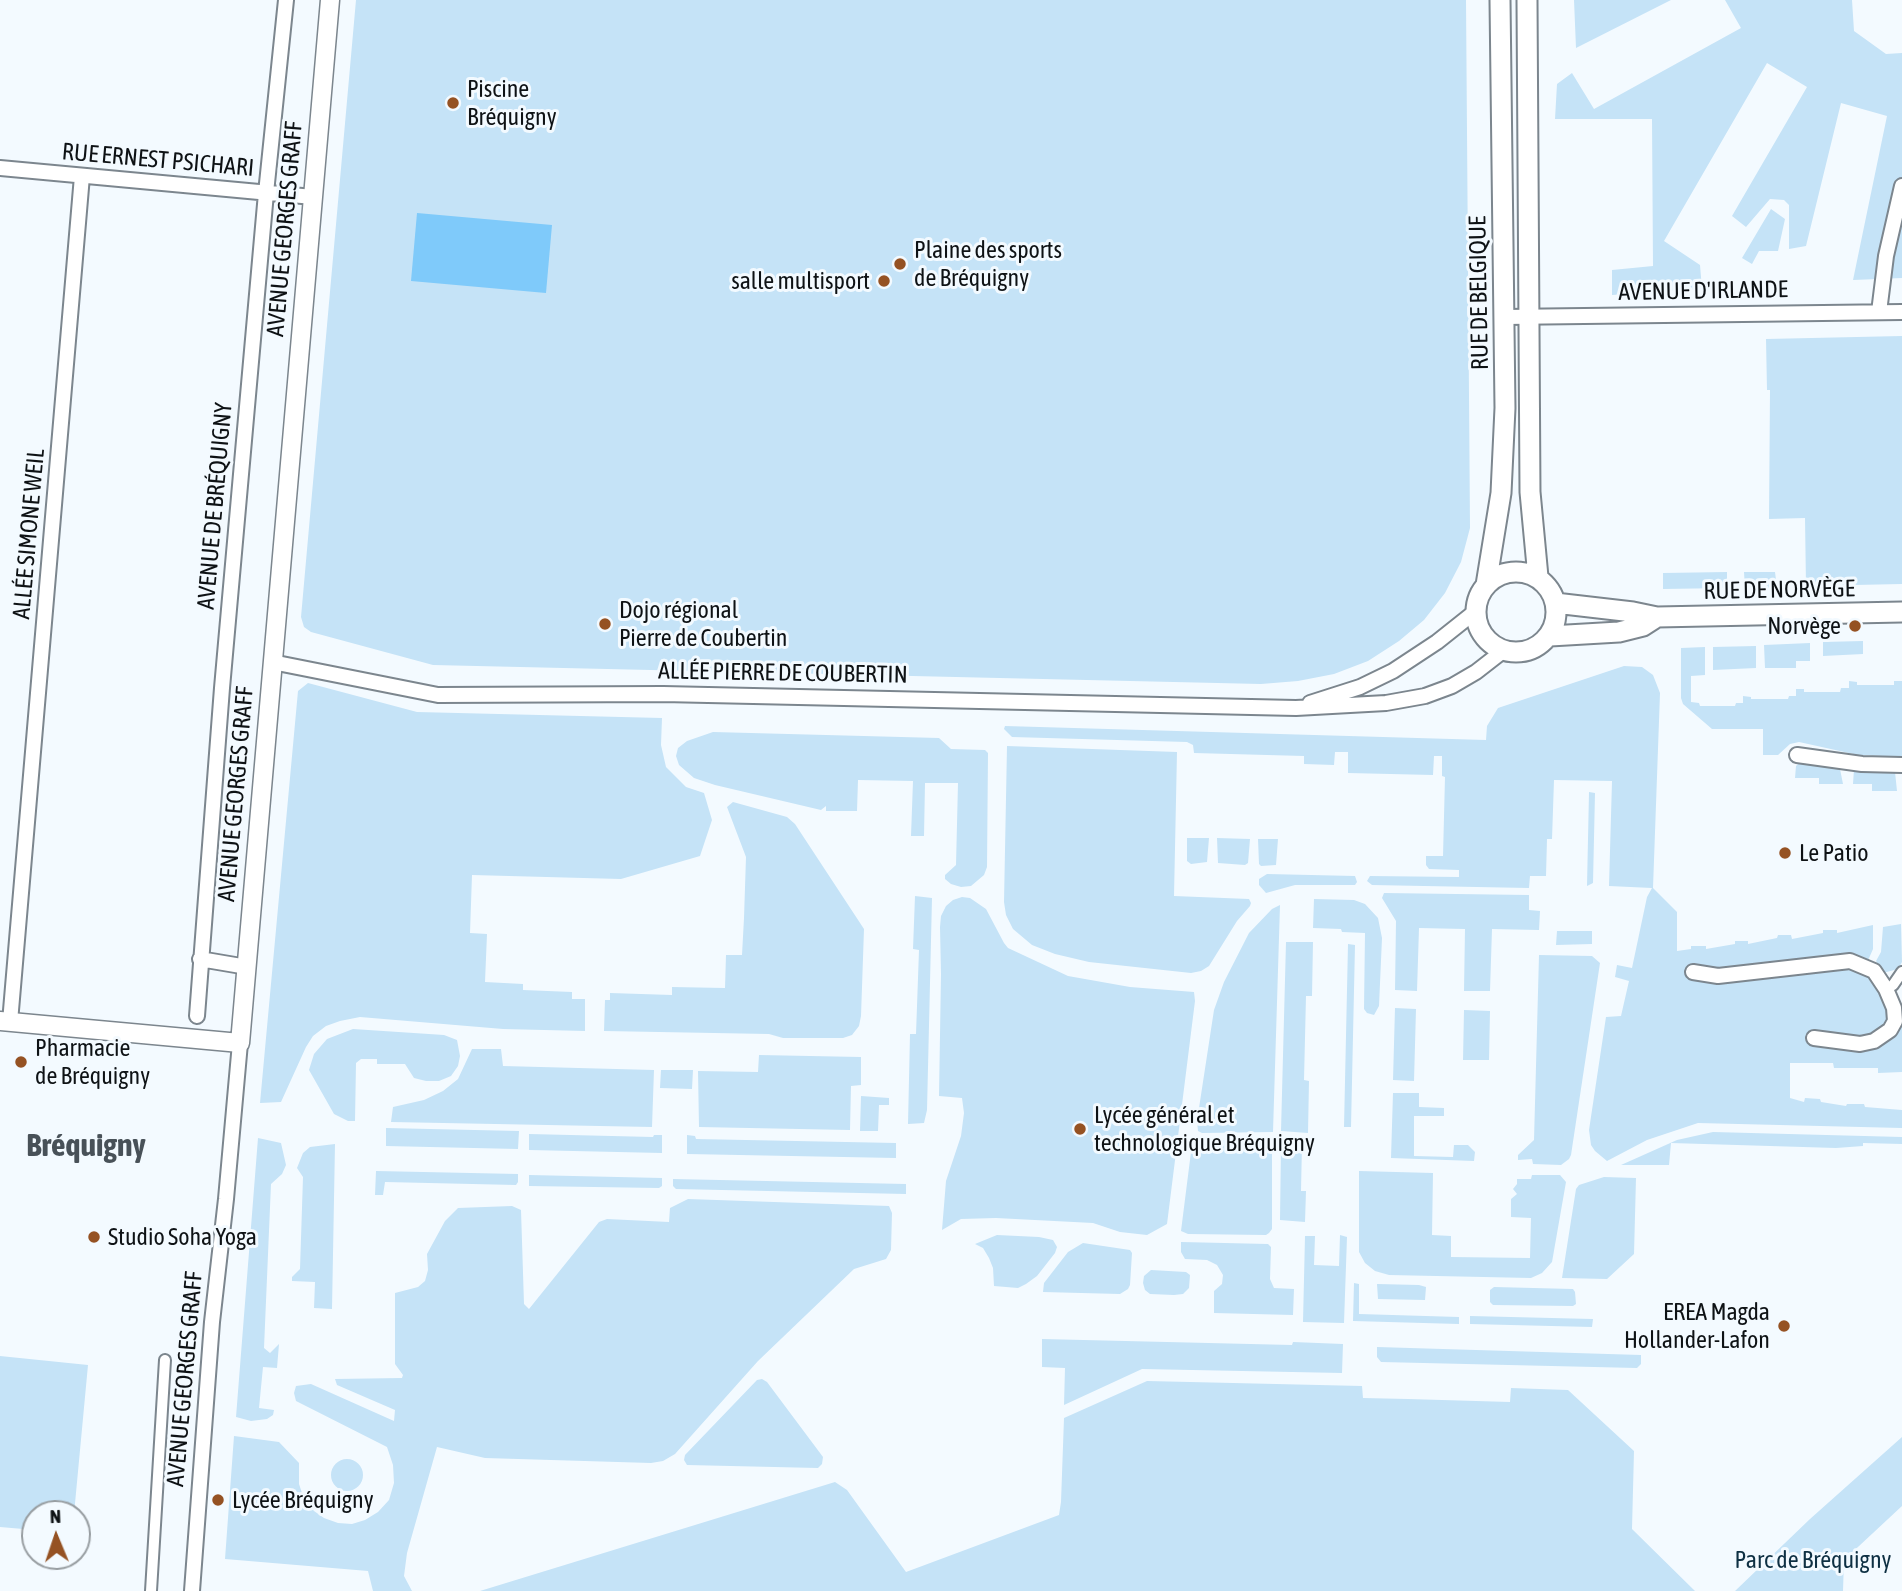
<!DOCTYPE html>
<meta charset="utf-8">
<style>
body{margin:0}
#map{position:relative;width:1902px;height:1591px;overflow:hidden;background:#f3faff;font-family:"Asap Condensed",sans-serif}
canvas{display:block}
.north{position:absolute;left:21px;top:1500px;width:70px;height:70px;box-sizing:border-box;background:#f3faff;border:2px solid #979da1;border-radius:50%;rotate:358deg;font-size:19px;font-weight:700;line-height:28px;text-align:center;color:#0e1215}
.north::after{content:'';display:block;margin:auto;width:24px;height:32px;background:#955223;clip-path:polygon(50% 0,100% 100%,50% 72%,0 100%)}
</style>
<div id="map">
<canvas width="1902" height="1591"></canvas>
<div class="north">N</div>
</div>
<script>
const ctx = document.querySelector('canvas').getContext('2d');
ctx.lineJoin = 'round';
function fill(path, color) {
  ctx.fillStyle = color;
  ctx.fill(path, 'evenodd');
}
function shape(rows) {
  const path = new Path2D();
  for (const r of rows) {
    if (r.length === 3) {
      path.moveTo(r[0] + r[2], r[1]);
      path.arc(r[0], r[1], r[2], 0, 2 * Math.PI);
      continue;
    }
    path.moveTo(r[0], r[1]);
    for (let i = 2; i < r.length; i += 2) path.lineTo(r[i], r[i + 1]);
  }
  return path;
}
function strokePath(path, color, width, dash) {
  ctx.strokeStyle = color;
  ctx.lineWidth = width;
  ctx.lineCap = dash ? 'butt' : 'round';
  ctx.setLineDash(dash || []);
  ctx.stroke(path);
}
function drawText(font, color, halo, rows, align = 'center') {
  ctx.font = font + ' "Asap Condensed",sans-serif';
  ctx.lineWidth = 6;
  ctx.setLineDash([]);
  ctx.textBaseline = 'middle';
  ctx.strokeStyle = halo;
  ctx.fillStyle = color;
  for (const [text, x, y, turn = 0] of rows) {
    ctx.save();
    ctx.translate(x, y);
    ctx.rotate((+turn || 0) * Math.PI / 180);
    ctx.textAlign = isNaN(turn) ? turn : align;
    if (halo) ctx.strokeText(text, 0, 0);
    ctx.fillText(text, 0, 0);
    ctx.restore();
  }
}
const green = shape([
 [356,0,1466,0,1470,528,1461,562,1445,593,1424,620,1399,641,1368,661,1334,674,1298,681,1261,684,433,665,311,632,304,627,301,617],
 [1574,0,1671,0,1576,48],
 [1725,0,1852,0,1854,31,1886,54,1902,53,1902,278,1853,280,1887,116,1841,103,1806,246,1789,249,1789,205,1784,200,1770,199,1746,227,1732,216,1807,87,1767,63,1664,241,1700,265,1702,289,1612,295,1612,270,1653,266,1652,119,1555,119,1557,84,1572,73,1594,109,1741,28],
 [1771,209,1785,219,1778,251,1759,251,1752,264,1742,258],
 [1902,336,1902,584,1806,586,1805,518,1769,519,1770,390,1767,390,1766,339],
 [1727,572,1727,588,1663,589,1663,573],
 [1744,572,1775,572,1777,588,1745,589],
 [1863,641,1863,654,1823,656,1823,642],
 [1810,643,1810,661,1796,661,1796,668,1765,668,1764,645],
 [1756,646,1756,668,1713,670,1713,647],
 [1705,647,1705,675,1691,676,1691,702,1699,703,1700,706,1735,706,1736,703,1743,703,1743,696,1751,697,1751,699,1788,699,1789,696,1796,696,1796,689,1804,689,1804,692,1840,692,1841,688,1849,688,1849,681,1857,682,1857,685,1894,685,1894,681,1902,681,1902,757,1858,755,1799,742,1790,744,1778,755,1763,755,1763,729,1712,729,1683,704,1681,698,1681,648],
 [1624,666,1642,667,1653,675,1660,693,1653,888,1677,912,1677,951,1691,949,1691,946,1706,946,1706,949,1735,944,1735,941,1748,941,1748,944,1777,938,1778,935,1791,935,1792,939,1823,933,1823,930,1837,930,1837,933,1873,925,1873,949,1863,972,1871,978,1887,1007,1902,1022,1902,1072,1878,1073,1878,1068,1834,1068,1833,1063,1790,1063,1790,1098,1804,1102,1805,1098,1820,1099,1821,1102,1846,1106,1847,1104,1864,1104,1865,1107,1902,1110,1902,1128,1698,1123,1647,1140,1607,1161,1595,1151,1591,1145,1589,1130,1606,1017,1621,1016,1629,981,1615,977,1617,965,1632,968,1647,897,1652,888,1609,886,1612,781,1554,780,1552,839,1547,839,1546,876,1530,876,1529,888,1372,885,1367,881,1370,876,1459,877,1459,870,1429,869,1426,865,1426,856,1443,856,1445,777,1442,776,1442,756,1434,756,1433,775,1348,773,1348,752,1335,752,1334,765,1304,764,1304,756,1194,753,1193,745,1187,742,1012,737,1004,729,1005,726,1486,740,1487,726,1498,708],
 [308,683,417,712,662,718,661,745,666,767,686,787,704,793,712,820,700,856,621,879,472,875,470,933,487,934,485,982,523,984,523,990,572,992,572,999,585,999,585,1031,503,1029,360,1017,340,1021,326,1026,313,1036,306,1047,281,1102,260,1103,298,691],
 [713,732,939,738,951,749,985,750,988,753,987,867,984,875,971,886,961,887,951,884,945,879,945,875,956,865,958,783,925,783,924,836,911,836,913,781,858,780,857,811,826,811,826,806,821,810,715,785,694,778,679,765,676,756,678,748,687,741],
 [1007,746,1177,752,1174,896,1249,899,1251,903,1250,906,1237,921,1209,966,1201,971,1191,973,1089,962,1055,954,1032,945,1013,929,1006,915,1004,902],
 [1801,761,1840,769,1843,784,1819,784,1819,778,1795,778,1796,766],
 [1854,769,1895,772,1897,791,1872,791,1872,784,1853,784],
 [1589,792,1595,793,1593,883,1587,886],
 [733,802,787,817,795,824,864,929,861,1016,859,1026,852,1035,843,1038,783,1038,769,1034,604,1031,605,1000,610,1000,610,993,672,995,672,987,725,988,726,955,742,955,744,918,746,857,727,807],
 [1187,838,1209,838,1207,862,1191,864,1187,861],
 [1217,838,1250,839,1248,863,1245,865,1218,863],
 [1258,839,1278,839,1276,865,1261,866,1259,864],
 [1267,874,1355,876,1357,882,1355,885,1295,885,1266,893,1259,885,1259,879],
 [1384,893,1529,895,1529,910,1540,911,1539,930,1492,929,1490,991,1464,991,1465,929,1419,928,1417,991,1395,990,1396,921,1382,898],
 [915,896,932,898,927,1110,924,1123,908,1124,910,1034,916,1034,919,950,913,949],
 [962,897,970,898,986,909,1004,943,1008,948,1068,976,1130,987,1194,992,1195,1001,1167,1224,1147,1235,1120,1232,1093,1223,996,1218,961,1219,942,1230,946,1181,961,1136,964,1113,962,1098,939,1096,941,974,940,927,941,916,946,906,953,900],
 [1314,899,1354,900,1365,904,1378,918,1382,938,1379,1006,1374,1015,1367,1013,1364,1009,1365,933,1342,932,1341,929,1313,928],
 [1280,905,1273,1132,1202,1133,1198,1131,1197,1121,1214,1010,1224,982,1249,933,1272,909],
 [1901,924,1902,962,1898,969,1883,973,1876,961,1881,952,1883,927],
 [1557,931,1592,931,1592,944,1556,945],
 [1286,942,1313,942,1312,996,1306,996,1304,1080,1309,1081,1308,1133,1281,1131],
 [1348,944,1355,945,1351,1127,1344,1127],
 [1539,955,1592,956,1600,963,1571,1155,1569,1159,1561,1165,1533,1164,1532,1159,1518,1160,1518,1155,1534,1140],
 [1395,1008,1416,1009,1414,1081,1393,1080],
 [1464,1010,1490,1011,1489,1060,1463,1060],
 [353,1029,444,1035,457,1040,460,1056,458,1066,451,1076,439,1081,426,1081,414,1078,405,1064,377,1064,377,1059,361,1059,356,1063,355,1121,348,1121,334,1114,309,1070,314,1054,327,1039],
 [472,1049,501,1049,503,1066,654,1070,652,1127,391,1122,393,1107,424,1100,443,1091,458,1079],
 [759,1055,861,1057,861,1085,851,1086,850,1130,699,1127,698,1071,758,1072],
 [661,1070,693,1070,692,1089,660,1088],
 [1393,1093,1419,1093,1419,1107,1444,1108,1444,1116,1414,1116,1414,1156,1453,1157,1454,1145,1468,1145,1475,1152,1474,1161,1391,1158],
 [861,1096,889,1098,889,1105,879,1105,878,1131,860,1131],
 [386,1128,519,1131,518,1149,386,1146],
 [1713,1132,1902,1137,1902,1144,1863,1143,1863,1146,1836,1148,1671,1143,1669,1165,1621,1165,1677,1140],
 [529,1134,653,1137,654,1135,662,1135,662,1153,529,1150],
 [687,1135,695,1136,696,1139,896,1143,896,1158,687,1154],
 [258,1138,281,1143,286,1165,282,1174,271,1184,264,1348,270,1353,279,1344,277,1368,263,1367,259,1408,274,1410,273,1415,267,1419,251,1421,236,1417],
 [1195,1140,1272,1141,1272,1229,1269,1233,1266,1235,1188,1234,1181,1231,1192,1144],
 [1284,1142,1302,1144,1301,1191,1306,1191,1305,1222,1280,1220,1281,1145],
 [335,1144,332,1309,314,1308,315,1282,292,1281,292,1277,300,1269,303,1177,297,1168,303,1153,310,1147],
 [376,1171,518,1174,518,1182,516,1185,385,1182,383,1195,375,1195],
 [1359,1171,1433,1173,1432,1235,1451,1236,1451,1257,1530,1258,1531,1218,1511,1217,1511,1199,1517,1194,1513,1189,1517,1184,1517,1179,1531,1179,1532,1175,1560,1175,1566,1182,1552,1262,1542,1273,1531,1278,1389,1275,1375,1271,1365,1263,1359,1252],
 [529,1175,662,1178,662,1186,659,1188,529,1186],
 [1604,1177,1636,1178,1634,1254,1607,1279,1562,1278,1576,1189,1579,1185],
 [673,1179,906,1184,906,1194,676,1189,673,1186],
 [688,1199,889,1206,892,1213,891,1250,886,1259,854,1269,758,1361,675,1454,663,1461,651,1463,485,1458,437,1447,407,1553,404,1576,412,1591,373,1591,368,1571,225,1559,234,1436,279,1442,299,1463,299,1484,304,1499,314,1511,324,1518,338,1523,352,1524,365,1520,378,1512,389,1500,394,1483,393,1465,387,1447,296,1401,294,1393,296,1386,311,1384,394,1421,395,1410,337,1385,335,1379,402,1378,403,1375,395,1364,395,1293,418,1287,425,1281,428,1270,427,1254,445,1221,458,1208,512,1206,521,1210,524,1304,529,1309,599,1222,607,1219,669,1222,670,1208],
 [997,1235,1039,1237,1053,1240,1057,1247,1055,1253,1037,1276,1026,1284,1018,1288,994,1286,993,1268,989,1258,983,1248,975,1244],
 [1340,1235,1347,1237,1344,1323,1303,1322,1305,1236,1315,1236,1314,1265,1339,1266],
 [1181,1242,1268,1244,1271,1247,1270,1279,1274,1288,1294,1289,1293,1315,1214,1313,1214,1291,1222,1284,1223,1275,1217,1265,1207,1260,1185,1259,1181,1252],
 [1083,1243,1130,1250,1132,1253,1130,1285,1128,1289,1120,1294,1043,1292,1044,1283,1068,1252],
 [1151,1270,1186,1272,1190,1275,1189,1288,1183,1294,1174,1295,1150,1294,1145,1290,1143,1283,1144,1276],
 [1354,1283,1359,1284,1359,1314,1459,1317,1459,1324,1353,1321],
 [1377,1284,1419,1285,1426,1287,1425,1300,1378,1299],
 [1494,1287,1573,1289,1575,1292,1576,1304,1573,1306,1493,1305,1490,1302,1490,1290],
 [1470,1316,1593,1319,1592,1327,1470,1324],
 [1042,1339,1292,1345,1293,1342,1343,1344,1342,1373,1142,1369,1064,1405,1065,1368,1042,1367],
 [1377,1347,1641,1355,1641,1364,1637,1368,1381,1362,1377,1357],
 [0,1356,88,1365,74,1514,35,1514,35,1530,0,1527],
 [762,1379,767,1382,823,1457,822,1464,818,1468,687,1465,684,1460,685,1455,757,1380],
 [1147,1381,1362,1386,1363,1398,1408,1399,1510,1402,1511,1388,1568,1390,1634,1451,1632,1529,1695,1591,480,1591,835,1482,847,1490,906,1572,1059,1515,1061,1502,1064,1418],
 [1902,1437,1902,1506,1844,1560,1843,1591,1735,1591,1810,1519],
 [347,1475,16]
]);
const water = shape([
 [417,213,552,225,546,293,411,281]
]);
const pedestrian = shape([
 [1886,989,1893,985,1902,972],
 [151,1591,165,1360]
]);
const minor = shape([
 [0,168,313,197],
 [1879,312,1886,256,1902,186],
 [1505,317,1902,312],
 [272,662,438,695,663,694,1296,708,1386,703,1425,696,1452,686,1476,672,1503,651],
 [1310,703,1360,687,1393,671,1437,642,1476,611],
 [1797,755,1862,764,1902,765],
 [200,959,247,967],
 [1693,972,1718,976,1850,961,1874,971,1886,989,1894,1008,1895,1021,1890,1030,1874,1041,1860,1044,1814,1038],
 [197,1016,222,688,266,193,286,0],
 [10,1022,82,176],
 [192,1591,212,1322,226,1199,240,1043]
]);
const tertiary = shape([
 [0,1021,240,1043,330,0]
]);
const secondary = shape([
 [1527,0,1530,492,1538,577],
 [1516,612,40],
 [1486,585,1501,493,1505,408,1500,0],
 [1555,603,1633,612,1657,617,1902,612],
 [1550,636,1619,632,1643,626,1657,617]
]);
const markers = [
 [453,103,7,"#955223"],
 [900,264,7,"#955223"],
 [884,281,7,"#955223"],
 [605,624,7,"#955223"],
 [1855,626,7,"#955223"],
 [1785,853,7,"#955223"],
 [21,1062,7,"#955223"],
 [1080,1129,7,"#955223"],
 [94,1237,7,"#955223"],
 [1784,1326,7,"#955223"],
 [218,1500,7,"#955223"]
];
const poiNames = [
 ["Piscine",467,89],
 ["Bréquigny",467,117],
 ["Plaine des sports",914,250],
 ["de Bréquigny",914,278],
 ["salle multisport",870,281,"right"],
 ["Dojo régional",619,610],
 ["Pierre de Coubertin",619,638],
 ["Norvège",1841,626,"right"],
 ["Le Patio",1799,853],
 ["Pharmacie",35,1048],
 ["de Bréquigny",35,1076],
 ["Lycée général et",1094,1115],
 ["technologique Bréquigny",1094,1143],
 ["Studio Soha Yoga",108,1237],
 ["EREA Magda",1770,1312,"right"],
 ["Hollander-Lafon",1770,1340,"right"],
 ["Lycée Bréquigny",232,1500]
];
const streetNames = [
 ["RUE ERNEST PSICHARI",158,160,5],
 ["AVENUE GEORGES GRAFF",285,229,-85],
 ["AVENUE D'IRLANDE",1703,291,-1],
 ["RUE DE BELGIQUE",1479,293,-91],
 ["AVENUE DE BRÉQUIGNY",215,506,-85],
 ["ALLÉE SIMONE WEIL",29,534,-85],
 ["RUE DE NORVÈGE",1779,590,-1],
 ["ALLÉE PIERRE DE COUBERTIN",783,673,1],
 ["AVENUE GEORGES GRAFF",236,794,-85],
 ["AVENUE GEORGES GRAFF",185,1379,-85]
];
const parkNames = [
 ["Parc de Bréquigny",1813,1560]
];
const districtNames = [
 ["Bréquigny",86,1146]
];
fill(green, '#c5e3f7');
fill(water, '#7fcafa');
strokePath(pedestrian, '#7c868e', 14);
strokePath(minor, '#7c868e', 18);
strokePath(tertiary, '#7c868e', 21);
strokePath(secondary, '#7c868e', 23);
strokePath(pedestrian, '#fff', 10);
strokePath(minor, '#fff', 14);
strokePath(tertiary, '#fff', 18);
strokePath(secondary, '#fff', 19);
for (const [x, y, r, color] of markers) {
  const dot = new Path2D();
  dot.arc(x, y, r, 0, 2 * Math.PI);
  ctx.fillStyle = color;
  ctx.fill(dot);
  strokePath(dot, '#f3faff', 2.5);
}
drawText('24px', '#0e1215', '#f3faff', poiNames, 'left');
drawText('24px', '#0e1215', '#f3faff', streetNames);
drawText('24px', '#0e3043', '#f3faff', parkNames);
drawText('bold 32px', '#485158', '#f3faff', districtNames);
</script>
